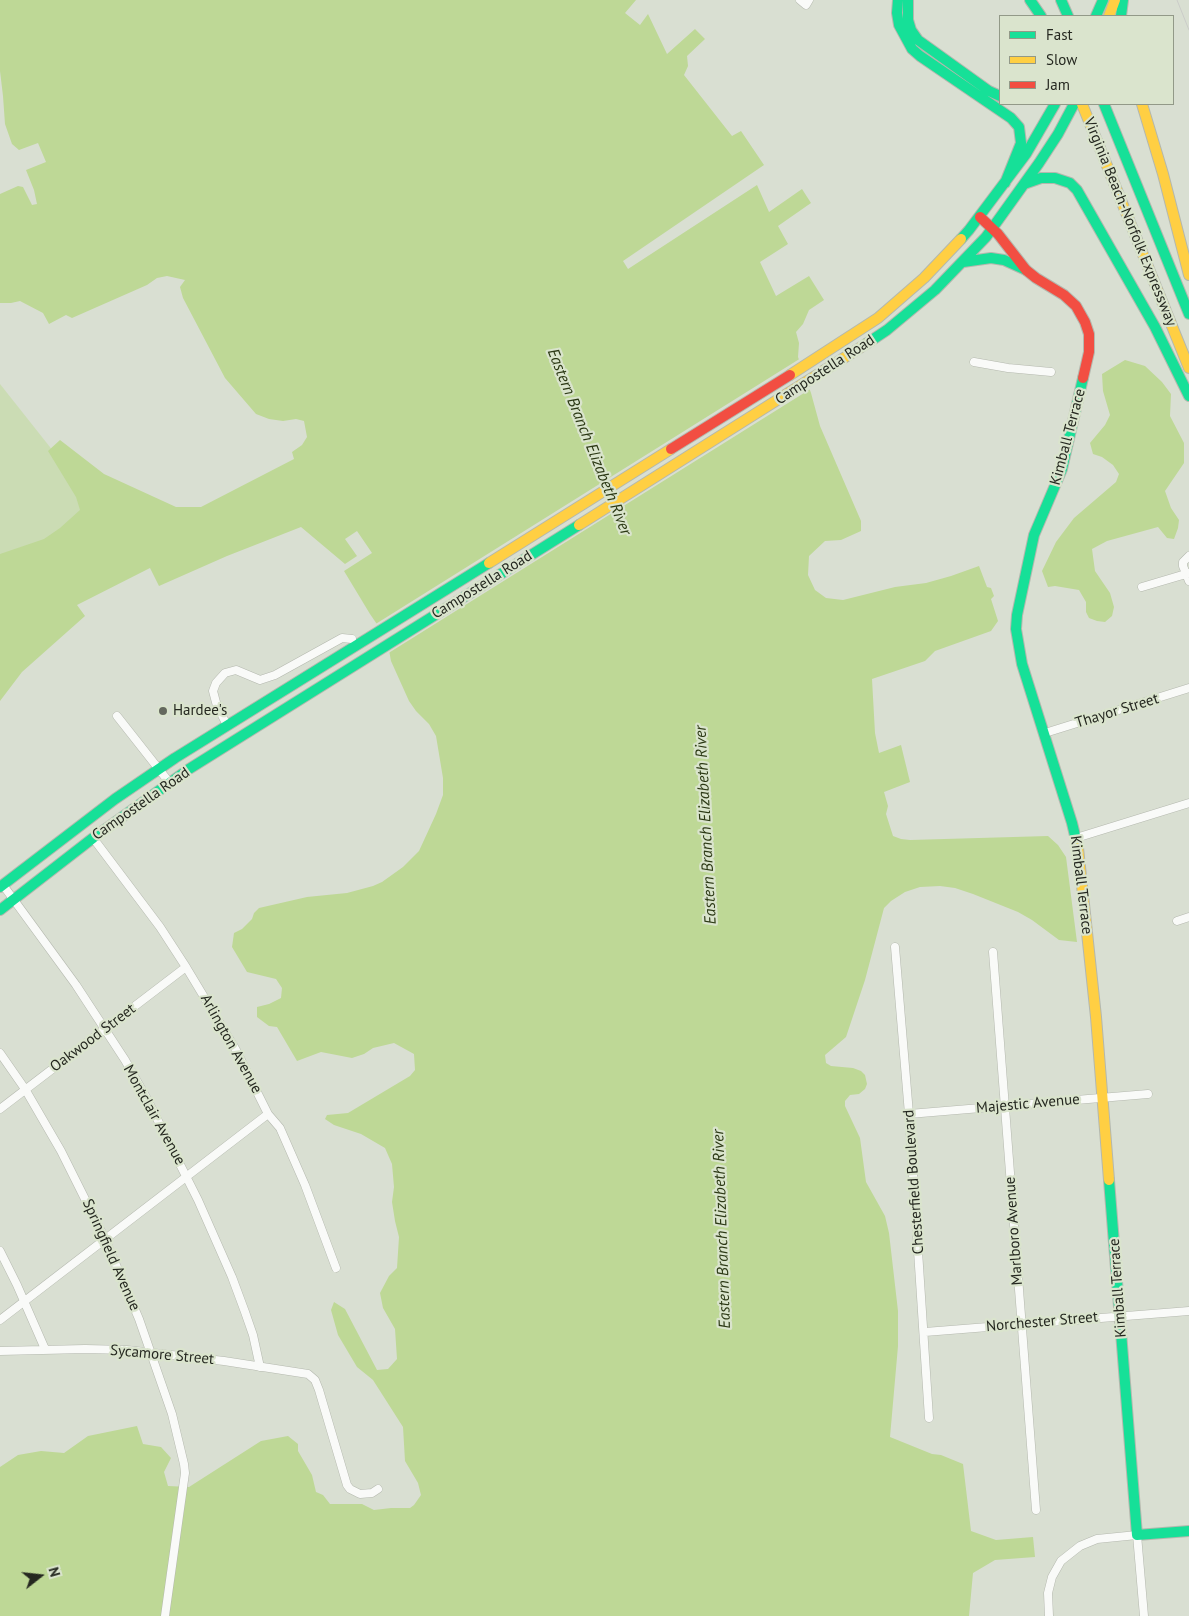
<!DOCTYPE html>
<style>
body{margin:0}
#map{position:relative;width:1189px;height:1616px;overflow:hidden;background:#d9dfd2;font-family:"PT Sans",sans-serif}
canvas{display:block}
.legend{position:absolute;left:999px;top:15px;width:175px;height:90px;box-sizing:border-box;background:#dae4cd;border:1px solid #929988;margin:0;padding:6px 9px;list-style:none;font-size:15px;color:#252820}
.legend li{display:flex;align-items:center;gap:10px;height:25px}
.legend b{width:25px;border:1px solid #929988}
.north{position:absolute;left:15px;top:1551px;width:50px;height:50px;-webkit-text-stroke:4px #dae4cd;paint-order:stroke;rotate:74deg;font-size:14px;font-weight:700;line-height:20px;text-align:center;color:#252820}
.north::after{content:'';display:block;margin:auto;width:18px;height:22px;background:#252820;clip-path:polygon(50% 0,100% 100%,50% 72%,0 100%)}
</style>
<div id="map">
<canvas width="1189" height="1616"></canvas>
<ul class="legend">
<li><b style="height:6px;background:#16e098"></b>Fast</li>
<li><b style="height:6px;background:#ffcf43"></b>Slow</li>
<li><b style="height:6px;background:#f24e42"></b>Jam</li>
</ul>
<div class="north">N</div>
</div>
<script>
const ctx = document.querySelector('canvas').getContext('2d');
ctx.lineJoin = 'round';
function fill(path, color) {
  ctx.fillStyle = color;
  ctx.fill(path, 'evenodd');
}
function shape(rows) {
  const path = new Path2D();
  for (const r of rows) {
    path.moveTo(r[0], r[1]);
    for (let i = 2; i < r.length; i += 2) path.lineTo(r[i], r[i + 1]);
  }
  return path;
}
function strokePath(path, color, width, dash) {
  ctx.strokeStyle = color;
  ctx.lineWidth = width;
  ctx.lineCap = dash ? 'butt' : 'round';
  ctx.setLineDash(dash || []);
  ctx.stroke(path);
}
function drawText(font, color, halo, rows, align = 'center') {
  ctx.font = font + ' "PT Sans",sans-serif';
  ctx.lineWidth = 4.5;
  ctx.setLineDash([]);
  ctx.textBaseline = 'middle';
  ctx.strokeStyle = halo;
  ctx.fillStyle = color;
  for (const [text, x, y, turn = 0] of rows) {
    ctx.save();
    ctx.translate(x, y);
    ctx.rotate((+turn || 0) * Math.PI / 180);
    ctx.textAlign = isNaN(turn) ? turn : align;
    if (halo) ctx.strokeText(text, 0, 0);
    ctx.fillText(text, 0, 0);
    ctx.restore();
  }
}
const green = shape([
 [0,384,122,538,0,630]
]);
const water = shape([
 [0,0,636,0,625,13,640,25,648,14,667,54,695,29,705,39,687,56,688,66,684,75,732,136,741,131,764,165,623,261,628,269,757,185,769,212,802,189,811,203,778,226,788,244,760,262,776,296,809,276,824,300,809,310,803,324,796,332,799,343,798,357,811,393,820,426,861,521,861,531,841,540,825,541,809,556,808,575,815,590,826,598,843,600,895,587,926,583,951,576,979,566,987,587,991,588,994,596,991,599,998,621,991,631,935,651,925,661,872,679,875,733,879,753,901,745,910,782,884,792,888,806,886,814,893,836,901,839,910,840,1048,836,1058,845,1066,857,1077,942,1059,940,1032,920,1018,912,973,894,955,888,940,886,920,887,905,892,891,901,884,908,865,980,846,1037,825,1055,826,1063,831,1066,853,1068,861,1071,865,1075,867,1084,865,1089,859,1094,850,1095,845,1101,845,1106,860,1138,866,1182,885,1216,889,1233,898,1311,898,1346,890,1437,932,1454,941,1455,963,1464,971,1531,996,1540,1033,1537,1035,1557,995,1560,973,1573,969,1616,0,1616,0,1467,18,1455,41,1451,64,1453,88,1436,137,1426,143,1444,161,1447,171,1458,164,1472,168,1486,189,1487,261,1441,288,1436,298,1444,298,1451,312,1475,316,1492,323,1495,330,1504,362,1504,374,1510,391,1508,410,1508,414,1505,421,1495,418,1483,405,1461,403,1427,373,1380,357,1367,338,1335,331,1310,334,1302,345,1309,377,1370,388,1369,397,1359,395,1329,383,1308,380,1293,389,1276,397,1268,399,1237,395,1221,392,1202,394,1187,392,1164,385,1148,361,1134,334,1125,325,1119,327,1115,348,1113,410,1076,415,1070,414,1054,394,1043,373,1048,364,1054,352,1058,321,1052,297,1061,277,1027,269,1026,257,1017,257,1007,269,1004,281,998,282,988,276,979,247,972,232,947,234,933,242,929,252,919,254,913,259,908,307,897,347,893,373,886,382,882,403,867,419,851,436,814,443,795,443,778,436,736,429,724,416,711,409,701,391,661,387,639,370,614,344,571,372,553,357,531,345,539,357,556,345,564,301,527,227,556,159,586,150,568,77,605,85,616,22,672,0,701,0,554,44,539,60,528,80,510,76,497,48,451,60,440,104,474,176,507,201,507,294,459,292,452,302,445,307,437,304,421,296,419,283,421,269,419,256,414,225,378,183,298,180,287,185,280,167,276,157,278,147,285,72,318,66,315,49,324,43,313,20,301,11,303,0,303,0,194,18,186,23,187,32,205,37,204,34,190,26,170,46,162,38,143,19,150,12,144,5,124,3,96,0,71],
 [1125,360,1145,366,1162,382,1171,394,1170,416,1184,443,1184,463,1165,491,1171,508,1179,520,1178,528,1174,539,1167,538,1158,527,1107,541,1092,549,1095,571,1110,593,1114,607,1112,616,1105,622,1097,621,1089,618,1086,612,1086,602,1079,590,1055,586,1048,587,1042,571,1056,542,1074,518,1116,482,1119,474,1113,465,1102,457,1093,454,1090,443,1105,425,1110,415,1103,391,1102,374]
]);
const pier = shape([
 [801,358,812,388,387,654,384,640,374,625]
]);
const street = shape([
 [800,0,806,5,809,0],
 [974,362,1008,368,1051,372],
 [1189,556,1183,562,1183,566,1189,581],
 [1142,587,1189,573],
 [117,716,169,782],
 [227,725,217,706,213,691,216,683,225,673,236,670,260,680,275,675,342,638,352,639],
 [1045,733,1189,688],
 [93,838,160,927,186,967,236,1050,268,1114,280,1128,305,1185,336,1268],
 [1076,838,1189,803],
 [3,885,76,985,125,1060,147,1099,198,1200,232,1277,245,1312,253,1335,260,1367],
 [1177,921,1189,917],
 [895,947,909,1114,929,1418],
 [993,952,1036,1510],
 [0,1053,25,1089,61,1151,105,1239,139,1319,172,1414,184,1464,185,1473,165,1616],
 [0,1109,186,967],
 [909,1114,1148,1094],
 [0,1251,17,1285,45,1349],
 [0,1320,268,1114],
 [925,1332,1189,1311],
 [0,1351,85,1349,127,1350,224,1361,308,1374,315,1380,319,1390,347,1485,350,1489,360,1494,372,1493,378,1489],
 [1049,1616,1048,1593,1052,1577,1061,1561,1080,1546,1097,1539,1137,1535,1144,1616]
]);
const fast = shape([
 [898,0,897,13,899,25,912,49,920,56,1011,118,1019,127,1021,143,1005,183],
 [908,0,908,20,911,30,918,40,989,91,1000,96],
 [1030,0,1041,16],
 [1061,0,1068,16],
 [1096,16,1103,0],
 [1121,16,1123,0],
 [1104,104,1189,314],
 [1024,184,1041,178,1055,178,1070,183,1077,190,1155,327,1189,396],
 [961,239,969,230,1026,154,1055,104],
 [963,262,991,258,1004,260,1026,270],
 [866,344,887,330,935,290,986,237,1039,163,1058,134,1074,104],
 [1078,848,1072,823,1022,664,1016,629,1017,615,1034,535,1062,469,1083,378],
 [0,887,115,799,175,758,489,563],
 [0,910,93,838,189,769,579,525],
 [1109,1180,1137,1535,1189,1531]
]);
const slow = shape([
 [1109,16,1115,0],
 [1082,104,1189,368],
 [1142,104,1163,174,1189,275],
 [790,375,878,318,924,278,961,239],
 [579,525,866,344],
 [489,563,671,449],
 [1078,848,1096,1017,1109,1180]
]);
const jam = shape([
 [980,217,998,234,1026,270,1036,278,1064,295,1076,306,1085,322,1089,334,1089,352,1083,378],
 [671,449,790,375]
]);
const tram = shape([
 [1177,0,1189,30]
]);
const markers = [
 [163,711,5,"#64685e"]
];
const streetNames = [
 ["Virginia Beach-Norfolk Expressway",1130,222,68],
 ["Campostella Road",825,370,-33],
 ["Kimball Terrace",1068,437,-75],
 ["Campostella Road",482,585,-32],
 ["Thayor Street",1117,711,-17],
 ["Campostella Road",141,804,-35],
 ["Kimball Terrace",1081,885,83],
 ["Oakwood Street",93,1038,-37],
 ["Arlington Avenue",231,1044,61],
 ["Majestic Avenue",1028,1104,-5],
 ["Montclair Avenue",154,1115,61],
 ["Chesterfield Boulevard",914,1182,-94],
 ["Marlboro Avenue",1014,1231,-94],
 ["Springfield Avenue",111,1255,66],
 ["Kimball Terrace",1118,1288,-94],
 ["Norchester Street",1042,1322,-5],
 ["Sycamore Street",162,1355,5]
];
const poiNames = [
 ["Hardee's",173,711]
];
const waterNames = [
 ["Eastern Branch Elizabeth River",589,442,68],
 ["Eastern Branch Elizabeth River",706,825,-93],
 ["Eastern Branch Elizabeth River",722,1229,-92]
];
fill(green, '#cbdcb4');
fill(water, '#bed896');
fill(pier, '#d9dfd2');
strokePath(street, '#b4b8ae', 9);
strokePath(fast, '#b4b8ae', 12);
strokePath(slow, '#b4b8ae', 12);
strokePath(jam, '#b4b8ae', 12);
strokePath(street, '#f9faf8', 8);
strokePath(fast, '#16e098', 10);
strokePath(slow, '#ffcf43', 10);
strokePath(jam, '#f24e42', 10);
strokePath(tram, '#cbccc9', 1);
for (const [x, y, r, color] of markers) {
  const dot = new Path2D();
  dot.arc(x, y, r, 0, 2 * Math.PI);
  ctx.fillStyle = color;
  ctx.fill(dot);
  strokePath(dot, '#dae4cd', 2);
}
drawText('15px', '#252820', '#dae4cd', streetNames);
drawText('15px', '#252820', '#dae4cd', poiNames, 'left');
drawText('italic 16px', '#2c3915', '#dae4cd', waterNames);
</script>
